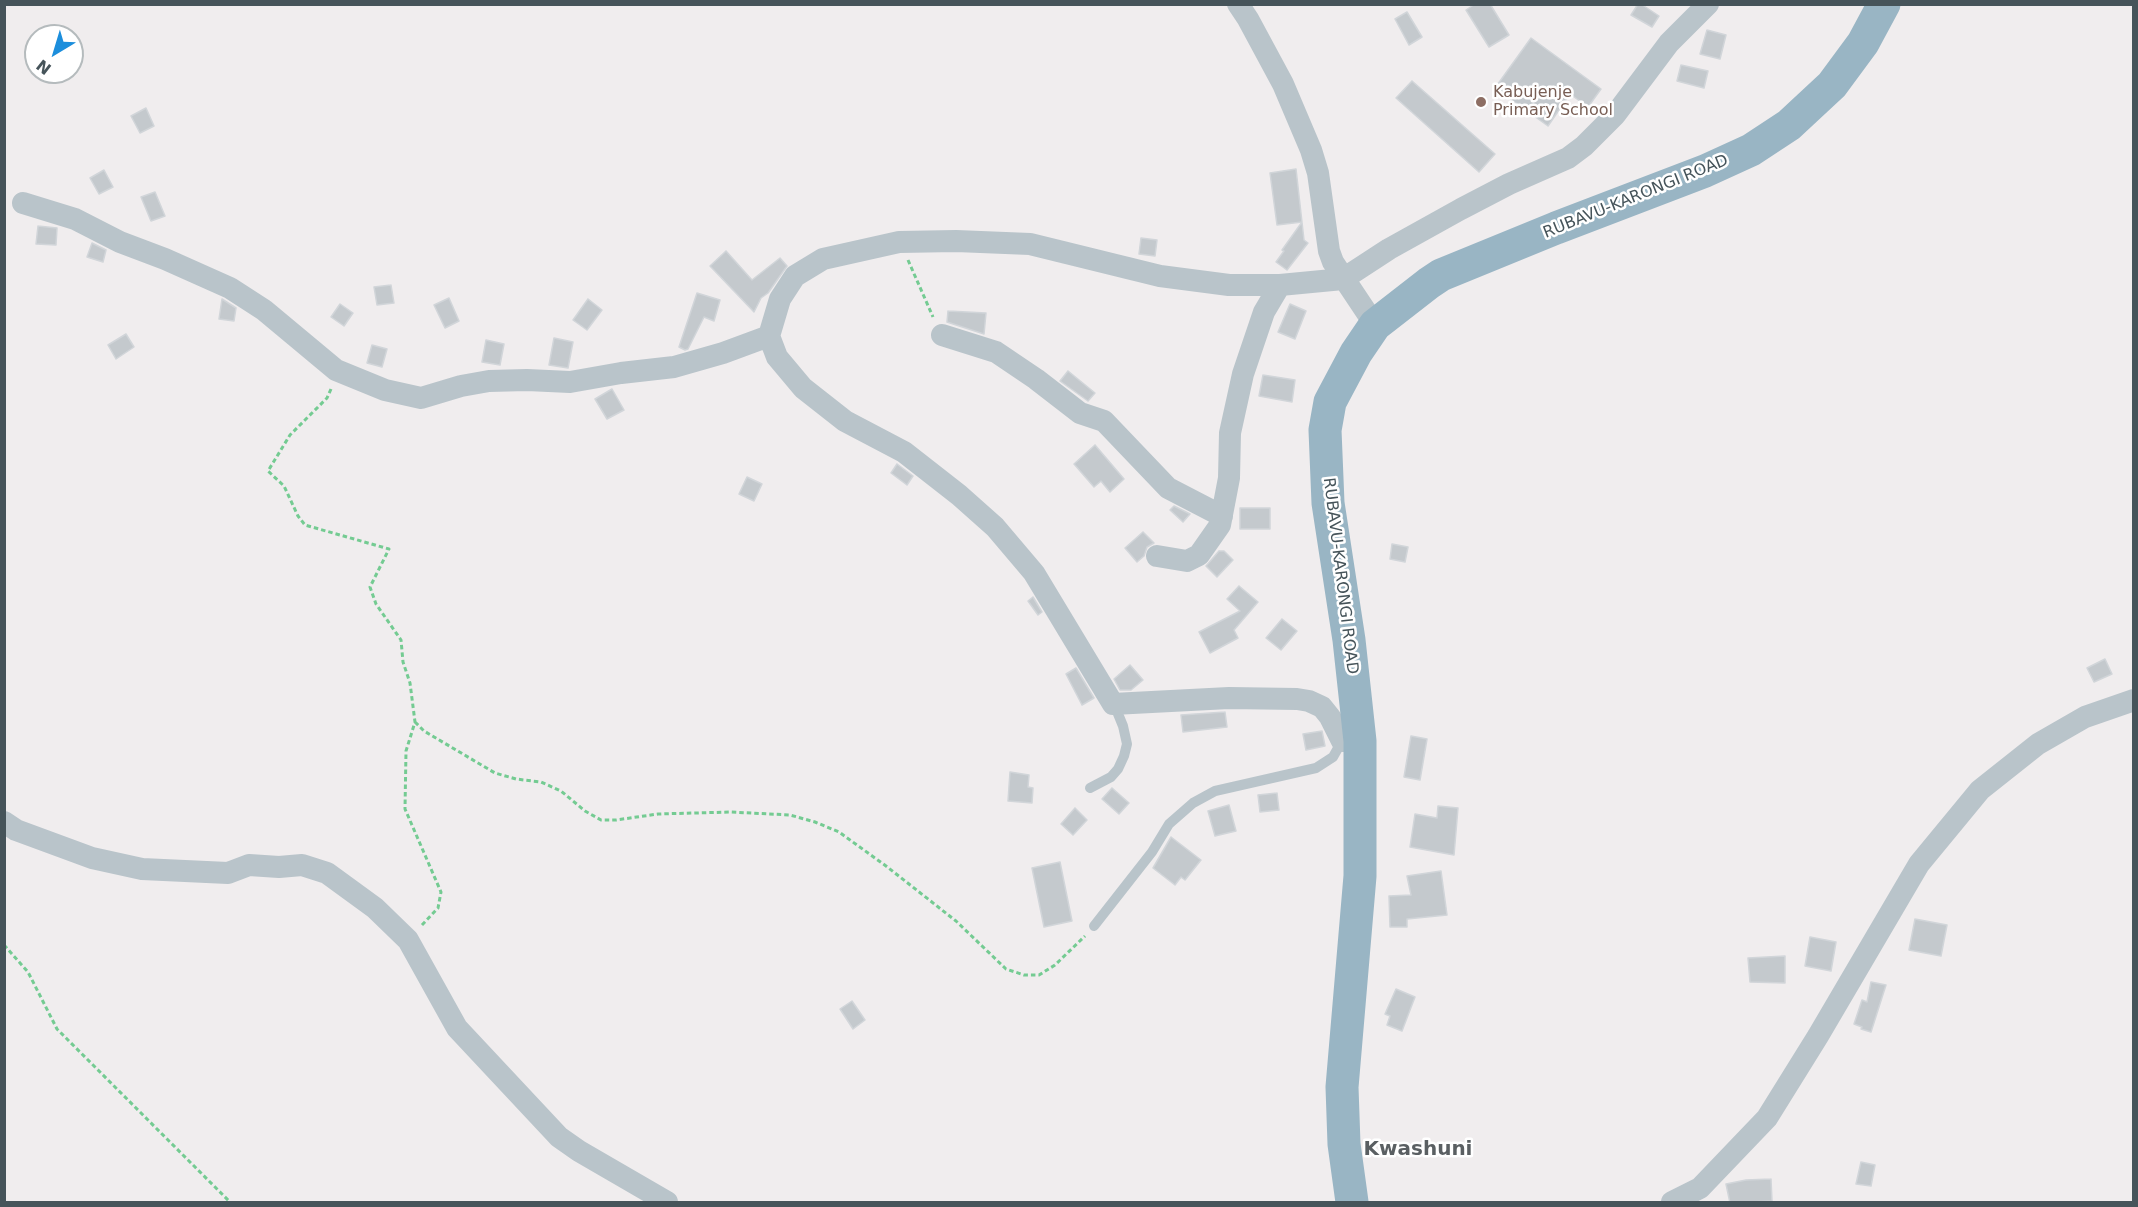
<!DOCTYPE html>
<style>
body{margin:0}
#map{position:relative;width:2138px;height:1207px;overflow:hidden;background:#f0edee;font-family:"DejaVu Sans",sans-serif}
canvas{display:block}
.frame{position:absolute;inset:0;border:6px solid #46545a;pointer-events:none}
.north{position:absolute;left:24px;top:24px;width:60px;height:60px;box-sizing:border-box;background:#fff;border:2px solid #b5bbbd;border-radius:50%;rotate:218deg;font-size:16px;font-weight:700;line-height:24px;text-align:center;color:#46545a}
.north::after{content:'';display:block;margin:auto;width:21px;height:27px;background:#1c8edc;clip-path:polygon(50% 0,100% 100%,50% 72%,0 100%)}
</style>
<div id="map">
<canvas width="2138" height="1207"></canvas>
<div class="frame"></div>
<div class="north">N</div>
</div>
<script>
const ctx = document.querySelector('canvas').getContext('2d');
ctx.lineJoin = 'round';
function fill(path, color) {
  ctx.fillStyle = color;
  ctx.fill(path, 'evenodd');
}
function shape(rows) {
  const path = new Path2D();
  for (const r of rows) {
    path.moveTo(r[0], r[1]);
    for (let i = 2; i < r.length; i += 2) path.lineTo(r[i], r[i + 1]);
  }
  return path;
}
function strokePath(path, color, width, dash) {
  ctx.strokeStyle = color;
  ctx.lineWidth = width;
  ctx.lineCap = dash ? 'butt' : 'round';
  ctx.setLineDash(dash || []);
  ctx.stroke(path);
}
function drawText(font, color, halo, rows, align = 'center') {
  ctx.font = font + ' "DejaVu Sans",sans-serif';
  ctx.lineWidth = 5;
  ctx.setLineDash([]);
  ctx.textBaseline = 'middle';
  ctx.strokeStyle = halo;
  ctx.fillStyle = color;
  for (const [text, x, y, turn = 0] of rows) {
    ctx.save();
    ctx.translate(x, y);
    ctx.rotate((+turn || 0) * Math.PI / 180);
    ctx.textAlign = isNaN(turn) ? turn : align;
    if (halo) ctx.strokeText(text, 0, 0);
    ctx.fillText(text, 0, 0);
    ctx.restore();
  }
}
const building = shape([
 [1475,4,1490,4,1509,35,1489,47,1466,10,1475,4],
 [1638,4,1641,4,1659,16,1652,27,1631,15,1638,4],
 [1407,12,1422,37,1409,45,1395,19,1407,12],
 [1707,30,1726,35,1720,59,1700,54,1707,30],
 [1531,38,1601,89,1588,107,1570,94,1548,126,1495,88,1531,38],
 [1681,65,1708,71,1704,88,1677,81,1681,65],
 [1412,81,1495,154,1479,172,1396,98,1412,81],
 [146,108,154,126,140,133,131,116,146,108],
 [1296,169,1304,240,1308,243,1287,270,1276,262,1284,251,1282,250,1302,222,1277,225,1270,173,1296,169],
 [104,170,113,187,99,194,90,178,104,170],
 [155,192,165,216,151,221,141,197,155,192],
 [38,226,57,228,56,245,36,244,38,226],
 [1141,238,1157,240,1155,256,1139,254,1141,238],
 [92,243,106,250,103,262,87,257,92,243],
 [726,251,752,280,780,258,787,266,768,293,761,298,754,312,710,266,726,251],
 [391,285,394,303,377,305,374,287,391,285],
 [697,293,720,300,714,321,704,317,688,349,685,350,679,347,697,293],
 [449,298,459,321,445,328,434,305,449,298],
 [222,299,236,308,234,321,219,319,222,299],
 [588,299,602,310,587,330,573,320,588,299],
 [340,304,353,313,344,326,331,317,340,304],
 [1290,304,1306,311,1295,339,1278,332,1290,304],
 [948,311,986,313,984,334,947,322,948,311],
 [126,334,134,347,116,359,108,345,126,334],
 [554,338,573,342,568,368,549,365,554,338],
 [486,340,504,344,500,365,482,362,486,340],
 [372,345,387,349,382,367,367,363,372,345],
 [1068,371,1095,393,1088,401,1060,381,1068,371],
 [1263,375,1295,380,1292,402,1259,396,1263,375],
 [612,389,624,410,607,419,595,399,612,389],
 [1095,445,1124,479,1110,492,1101,481,1094,487,1074,464,1095,445],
 [897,464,913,476,907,485,891,473,897,464],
 [747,477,762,484,754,501,739,494,747,477],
 [1174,506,1190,514,1183,522,1170,510,1174,506],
 [1240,508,1270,508,1270,529,1240,529,1240,508],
 [1143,532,1154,543,1147,547,1144,556,1137,562,1125,548,1143,532],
 [1392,544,1408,547,1405,562,1390,559,1392,544],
 [1219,551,1224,551,1233,560,1217,577,1206,566,1219,551],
 [1239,586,1258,602,1234,630,1238,638,1210,653,1199,632,1240,611,1227,599,1239,586],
 [1033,597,1042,612,1038,615,1028,601,1033,597],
 [1282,619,1297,631,1281,650,1266,638,1282,619],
 [2105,659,2112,674,2094,682,2087,668,2105,659],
 [1130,665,1143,680,1131,690,1120,690,1114,679,1130,665],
 [1076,668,1094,698,1082,705,1066,674,1076,668],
 [1225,712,1227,727,1183,732,1181,715,1225,712],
 [1322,731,1325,746,1306,750,1303,734,1322,731],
 [1411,736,1427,739,1420,780,1404,777,1411,736],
 [1010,772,1029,775,1028,787,1033,788,1032,803,1008,801,1010,772],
 [1112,788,1129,803,1119,814,1102,799,1112,788],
 [1277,793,1279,810,1260,812,1258,795,1277,793],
 [1229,805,1236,831,1215,836,1208,811,1229,805],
 [1438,806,1458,808,1454,855,1410,847,1415,814,1437,818,1438,806],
 [1075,808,1087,820,1073,835,1061,824,1075,808],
 [1171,837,1201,860,1185,880,1181,877,1175,885,1153,868,1171,837],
 [1060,862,1072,921,1044,927,1032,868,1060,862],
 [1441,871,1447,915,1407,919,1407,927,1390,927,1389,896,1411,895,1407,876,1441,871],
 [1915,919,1947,925,1941,956,1909,950,1915,919],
 [1810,937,1836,942,1831,971,1805,966,1810,937],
 [1785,956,1785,983,1750,982,1748,958,1785,956],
 [1871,982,1886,985,1871,1032,1861,1029,1862,1027,1854,1024,1862,1000,1867,1002,1871,982],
 [1396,989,1415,997,1402,1031,1387,1025,1390,1016,1385,1014,1396,989],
 [852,1001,865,1020,853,1029,840,1009,852,1001],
 [1861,1162,1875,1165,1871,1186,1856,1184,1861,1162],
 [1771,1179,1772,1201,1730,1203,1726,1184,1746,1180,1771,1179]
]);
const path = shape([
 [908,260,933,317],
 [331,389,327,398,290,435,268,471,284,486,298,516,305,525,389,549,370,587,376,604,401,640,403,662,410,683,415,722,406,751,405,809,441,892,438,908,421,926],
 [415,722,424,731,495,773,516,779,541,782,561,791,585,811,601,820,616,820,658,814,731,812,790,815,815,822,839,832,886,866,956,921,1006,969,1024,975,1039,975,1055,965,1085,936],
 [4,945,28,972,57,1029,230,1202]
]);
const service = shape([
 [1090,788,1111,777,1118,769,1124,756,1127,744,1123,726,1114,704],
 [1094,926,1152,852,1169,824,1193,803,1215,791,1316,768,1333,757,1342,741]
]);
const minor = shape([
 [1238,4,1248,19,1283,84,1311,150,1318,173,1329,251,1333,262,1375,325],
 [23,203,75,219,120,242,165,259,230,288,264,310,336,370,385,390,421,398,461,386,489,381,527,380,570,382,621,373,674,367,723,353,769,336,780,299,795,276,823,259,899,242,956,241,1030,244,1160,276,1229,285,1280,285,1343,279,1389,249,1461,209,1509,184,1568,158,1584,146,1615,115,1669,43,1708,4],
 [942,335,996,352,1036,379,1080,413,1104,421,1168,488,1222,516],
 [769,336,777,357,803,388,845,421,904,452,959,495,995,527,1034,573,1113,704,1229,698,1297,699,1309,701,1322,707,1330,717,1342,741,1360,741],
 [1157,556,1187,561,1199,555,1220,525,1229,478,1230,433,1243,374,1264,312,1280,285],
 [4,822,16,830,92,858,142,869,228,873,249,865,279,867,302,865,327,873,375,908,408,940,457,1028,559,1137,579,1151,667,1202],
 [1672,1202,1700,1188,1767,1118,1818,1036,1919,864,1980,790,2038,744,2085,717,2134,700]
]);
const trunk = shape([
 [1352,1202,1344,1144,1342,1087,1360,876,1360,741,1349,640,1328,503,1325,430,1330,402,1356,353,1375,325,1429,283,1441,275,1556,228,1705,171,1751,150,1789,125,1832,85,1863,43,1884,4]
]);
const markers = [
 [1481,102,6,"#8d6e63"]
];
const educationNames = [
 ["Kabujenje",1493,93],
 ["Primary School",1493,111]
];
const streetNames = [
 ["RUBAVU-KARONGI ROAD",1636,197,-22],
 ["RUBAVU-KARONGI ROAD",1340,576,83]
];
const quarterNames = [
 ["Kwashuni",1418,1150]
];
fill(building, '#c4c9cd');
strokePath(building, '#d1d5d9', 1.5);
strokePath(path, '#74cb92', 3, [4.5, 3]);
strokePath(service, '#b9c4ca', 10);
strokePath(minor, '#b9c4ca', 22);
strokePath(trunk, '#99b5c4', 33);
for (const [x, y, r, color] of markers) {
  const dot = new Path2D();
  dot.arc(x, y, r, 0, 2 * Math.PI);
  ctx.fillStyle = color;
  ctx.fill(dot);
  strokePath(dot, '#fff', 2);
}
drawText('16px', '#785e54', '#fff', educationNames, 'left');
drawText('16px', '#46545a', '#fff', streetNames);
drawText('bold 20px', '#5a5f62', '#fff', quarterNames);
</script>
